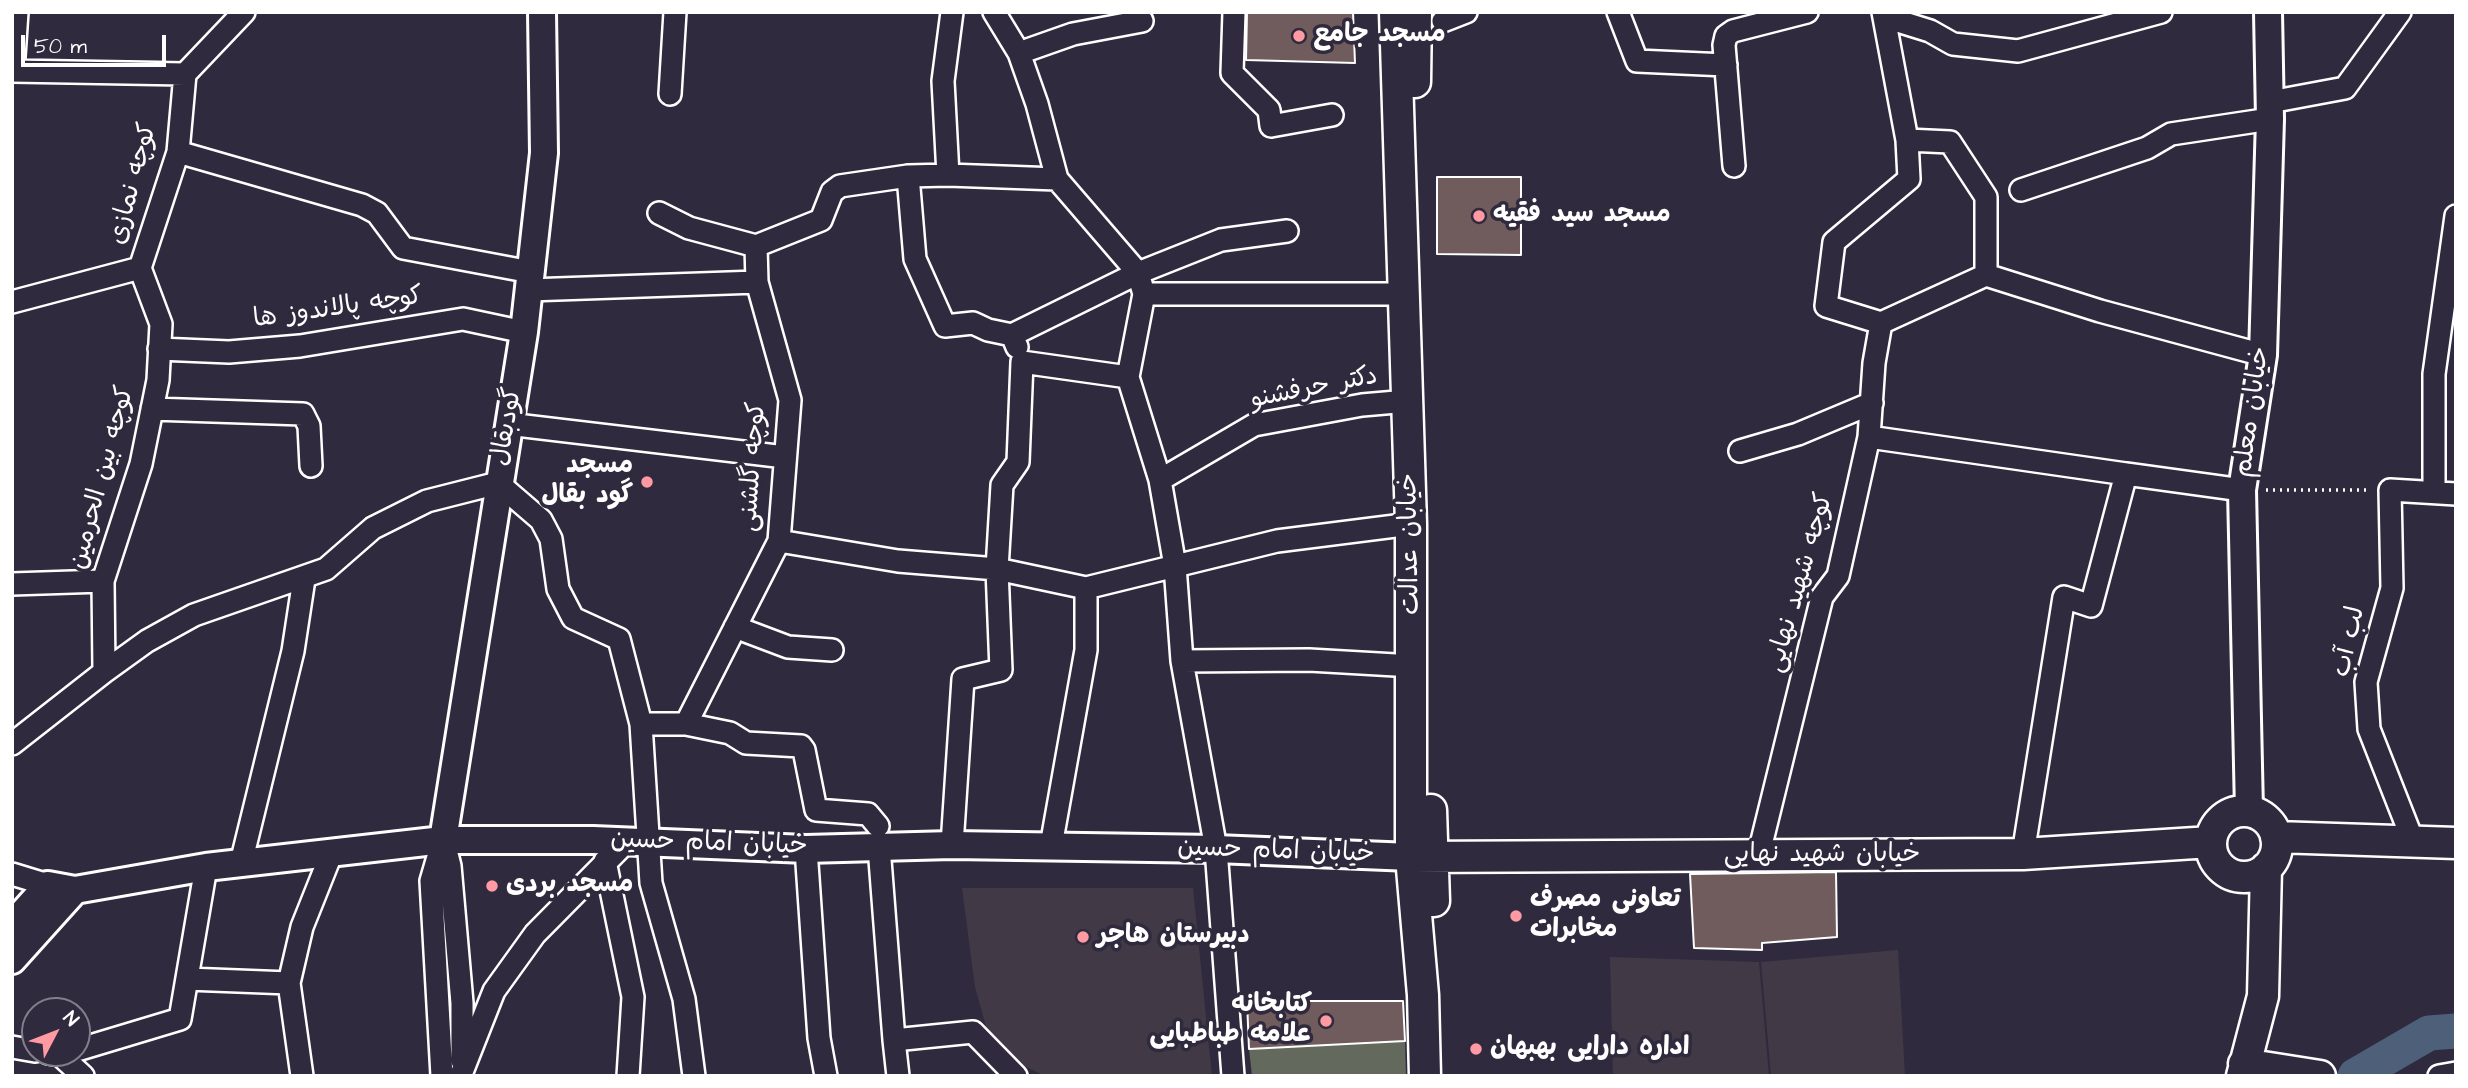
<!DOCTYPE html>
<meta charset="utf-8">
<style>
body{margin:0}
#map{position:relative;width:2468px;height:1088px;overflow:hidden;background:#2f2a3d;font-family:"Architects Daughter",sans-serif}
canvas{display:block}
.frame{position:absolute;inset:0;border:14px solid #fff;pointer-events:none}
.north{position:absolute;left:21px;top:997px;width:70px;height:70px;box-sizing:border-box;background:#2f2a3d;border:2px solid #827f8b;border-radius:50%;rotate:48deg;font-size:19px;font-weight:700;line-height:28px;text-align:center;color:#fff}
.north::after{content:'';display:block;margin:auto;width:24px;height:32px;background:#ff9aa2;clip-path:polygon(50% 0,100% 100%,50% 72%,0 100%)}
.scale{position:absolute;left:21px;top:35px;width:145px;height:32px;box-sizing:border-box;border:4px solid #fff;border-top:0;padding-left:9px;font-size:21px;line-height:24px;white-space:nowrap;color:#fff;-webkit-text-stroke:5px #2f2a3d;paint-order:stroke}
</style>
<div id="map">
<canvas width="2468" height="1088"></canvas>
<div class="frame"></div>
<div class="north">N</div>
<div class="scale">50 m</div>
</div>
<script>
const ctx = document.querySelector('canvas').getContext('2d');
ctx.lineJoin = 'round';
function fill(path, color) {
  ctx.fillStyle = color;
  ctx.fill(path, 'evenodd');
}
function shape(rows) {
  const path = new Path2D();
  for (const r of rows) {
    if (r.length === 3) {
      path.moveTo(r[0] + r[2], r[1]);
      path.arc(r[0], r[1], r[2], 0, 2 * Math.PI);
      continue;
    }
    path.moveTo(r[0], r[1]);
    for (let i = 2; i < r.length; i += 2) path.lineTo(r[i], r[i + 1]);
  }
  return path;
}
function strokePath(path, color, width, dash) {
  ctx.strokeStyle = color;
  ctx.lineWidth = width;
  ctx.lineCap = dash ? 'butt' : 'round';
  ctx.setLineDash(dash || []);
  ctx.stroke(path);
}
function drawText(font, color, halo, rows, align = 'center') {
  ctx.font = font + ' "Architects Daughter","Playpen Sans Arabic",sans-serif';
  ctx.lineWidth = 7;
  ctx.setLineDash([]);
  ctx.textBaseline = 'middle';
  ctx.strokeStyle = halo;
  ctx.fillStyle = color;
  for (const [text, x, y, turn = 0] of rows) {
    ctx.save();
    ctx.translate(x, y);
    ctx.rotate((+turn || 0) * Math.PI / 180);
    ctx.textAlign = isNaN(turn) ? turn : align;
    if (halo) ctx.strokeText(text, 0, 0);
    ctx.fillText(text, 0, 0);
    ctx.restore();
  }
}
const built = shape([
 [962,888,1193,888,1212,1076,1045,1076,993,1051,975,987],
 [1898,950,1905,1076,1771,1076,1761,962],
 [1610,957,1759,962,1769,1076,1613,1076]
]);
const green = shape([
 [1405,1041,1406,1076,1252,1076,1249,1049]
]);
const river = shape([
 [2355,1076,2429,1033,2456,1031]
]);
const building = shape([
 [1247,12,1353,12,1355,63,1246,60,1247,12],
 [1437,177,1521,177,1521,255,1437,254,1437,177],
 [1836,872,1837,937,1762,943,1762,950,1694,948,1690,874,1836,872],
 [1247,1001,1403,1001,1405,1041,1249,1049,1247,1001]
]);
const path = shape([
 [2266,490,2370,490]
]);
const minor = shape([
 [994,12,1019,53,1037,104,1057,179],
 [1234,12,1232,73,1269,110,1271,126,1332,115],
 [1618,12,1637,61,1726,65],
 [1883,12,1907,140,1909,179,1834,242,1826,306,1881,323,1986,275,2100,311,2263,355],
 [1885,17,1930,31,1953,44,2018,51,2161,12],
 [1443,21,1466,12],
 [1019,53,1073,34,1142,21],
 [12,71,185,74],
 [13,71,17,12],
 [670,94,675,12],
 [2270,102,2345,88,2400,12],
 [1907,140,1950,142,1986,197,1986,275],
 [178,152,362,205,377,213,403,248,531,272],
 [1734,166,1724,45,1726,36,1733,31,1807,12],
 [948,175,1057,179,1138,273,1144,294,1404,294],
 [908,176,915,259,945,326,973,323,988,330,1012,335,1017,347],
 [2021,190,2147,148,2171,134,2270,119],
 [659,213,689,228,756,246],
 [140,268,178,152,185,74,244,12],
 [529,290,757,282],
 [1144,294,1128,377,1160,480,1175,566,1182,661,1216,849,1233,1076],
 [12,302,140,268],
 [1012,335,1138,273,1221,240,1287,231],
 [159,349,229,352,300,346,463,319,524,332],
 [152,409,303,414,309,426,311,466],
 [508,424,785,457],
 [1869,437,2126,474],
 [1740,451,1798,434,1872,403],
 [1160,480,1254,425,1362,405,1408,401],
 [2434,492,2434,374,2456,216],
 [779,541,898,561,997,569,1086,588,1277,541,1411,524],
 [12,584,103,581],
 [735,627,788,647,832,650],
 [1182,661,1309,660,1413,666],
 [104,672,147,641,194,615,326,569,373,528,427,501,498,483,541,520,551,539,558,589,573,618,619,639,641,724],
 [686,724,730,733,746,743,801,746,804,750,816,810,868,814,878,826],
 [12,744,104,672,103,581,141,464,158,380,161,324,140,268],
 [2413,841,2369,729,2366,682,2392,588,2390,490,2456,494],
 [444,842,450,866,462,1003,462,1061],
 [952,845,963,679,1001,670,997,569,1002,485,1018,462,1022,362,1128,377],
 [1051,846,1086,650,1086,588],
 [879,847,894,1040],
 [806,849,819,1038,826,1076],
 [2023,854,2064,597,2091,606,2126,474,2242,490],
 [1758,857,1822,597,1838,576,1869,437,1874,363,1881,323],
 [605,861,633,997,628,1076],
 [241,863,293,651,304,579],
 [12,874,48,885],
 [187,979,289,983],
 [12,1047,35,1051],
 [77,1050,180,1019,206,867],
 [48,1053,60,1055,83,1076],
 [462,1072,494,991,535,934,626,842],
 [302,1076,289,983,302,927,332,852],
 [442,1076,431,881,443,840],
 [694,1076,684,999,651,883,641,724,686,724,779,541,790,400,757,282,756,246,821,220,832,192,840,186,908,176,948,175,943,81,952,12],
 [898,1076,894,1040,973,1032,1016,1076],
 [2439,1076,2456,1073]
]);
const tertiary = shape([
 [2249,811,2242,490,2263,355,2270,119,2268,12],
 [443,840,524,332,544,153,542,12],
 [12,925,48,885,75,890,206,867,443,840,593,840,806,849,952,845,1216,849,1411,857],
 [12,960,75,890]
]);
const secondary = shape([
 [1395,12,1411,524,1411,857,1423,995,1425,1076],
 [1415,82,1416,12],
 [1431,810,1434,901],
 [2244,844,33],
 [2276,837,2456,843],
 [1412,857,2023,854,2211,842],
 [2244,1064,2320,1076],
 [2242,1076,2263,996,2266,868]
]);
const markers = [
 [1299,36,7,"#ff9aa2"],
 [1479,216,7,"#ff9aa2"],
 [647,482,7,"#ff9aa2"],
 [492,886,7,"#ff9aa2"],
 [1516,916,7,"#ff9aa2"],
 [1083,937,7,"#ff9aa2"],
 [1326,1021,7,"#ff9aa2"],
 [1476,1049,7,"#ff9aa2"]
];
const poiNames = [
 ["مسجد جامع",1313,36],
 ["مسجد سید فقیه",1493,216],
 ["مسجد",633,467,"right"],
 ["گود بقال",633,497,"right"],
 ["مسجد بردی",506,886],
 ["تعاونی مصرف",1530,901],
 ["مخابرات",1530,931],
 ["دبیرستان هاجر",1097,937],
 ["کتابخانه",1312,1006,"right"],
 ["علامه طباطبایی",1312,1036,"right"],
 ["اداره دارایی بهبهان",1490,1049]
];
const streetNames = [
 ["کوچه نمازی",134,184,-75],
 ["کوچه پالاندوز ها",338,309,-8],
 ["دکتر حرفشنو",1314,389,-11],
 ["خیابان معلم",2253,412,-82],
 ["گودبقال",508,427,-80],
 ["کوچه گلشنی",754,467,-86],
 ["کوچه بین الحرمین",103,478,-75],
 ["خیابان عدالت",1411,544,-91],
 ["کوچه شهید نهایی",1801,583,-74],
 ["لب آب",2350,642,-77],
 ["خیابان امام حسین",709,844,2],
 ["خیابان امام حسین",1276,852,2],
 ["خیابان شهید نهایی",1822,856]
];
fill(built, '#423947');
fill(green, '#636a5d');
strokePath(river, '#4e5f79', 35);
fill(building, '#705c5d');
strokePath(building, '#fff', 2);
strokePath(minor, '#fff', 26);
strokePath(tertiary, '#fff', 32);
strokePath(secondary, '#fff', 35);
strokePath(path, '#fff', 3.5, [2, 5]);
strokePath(minor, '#2f2a3d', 21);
strokePath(tertiary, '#2f2a3d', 26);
strokePath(secondary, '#2f2a3d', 30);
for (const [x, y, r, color] of markers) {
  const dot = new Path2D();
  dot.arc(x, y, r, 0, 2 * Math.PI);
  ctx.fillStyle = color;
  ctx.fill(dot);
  strokePath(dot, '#2f2a3d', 2.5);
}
drawText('bold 26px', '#fff', '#2f2a3d', poiNames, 'left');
drawText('26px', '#fff', '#2f2a3d', streetNames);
</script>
